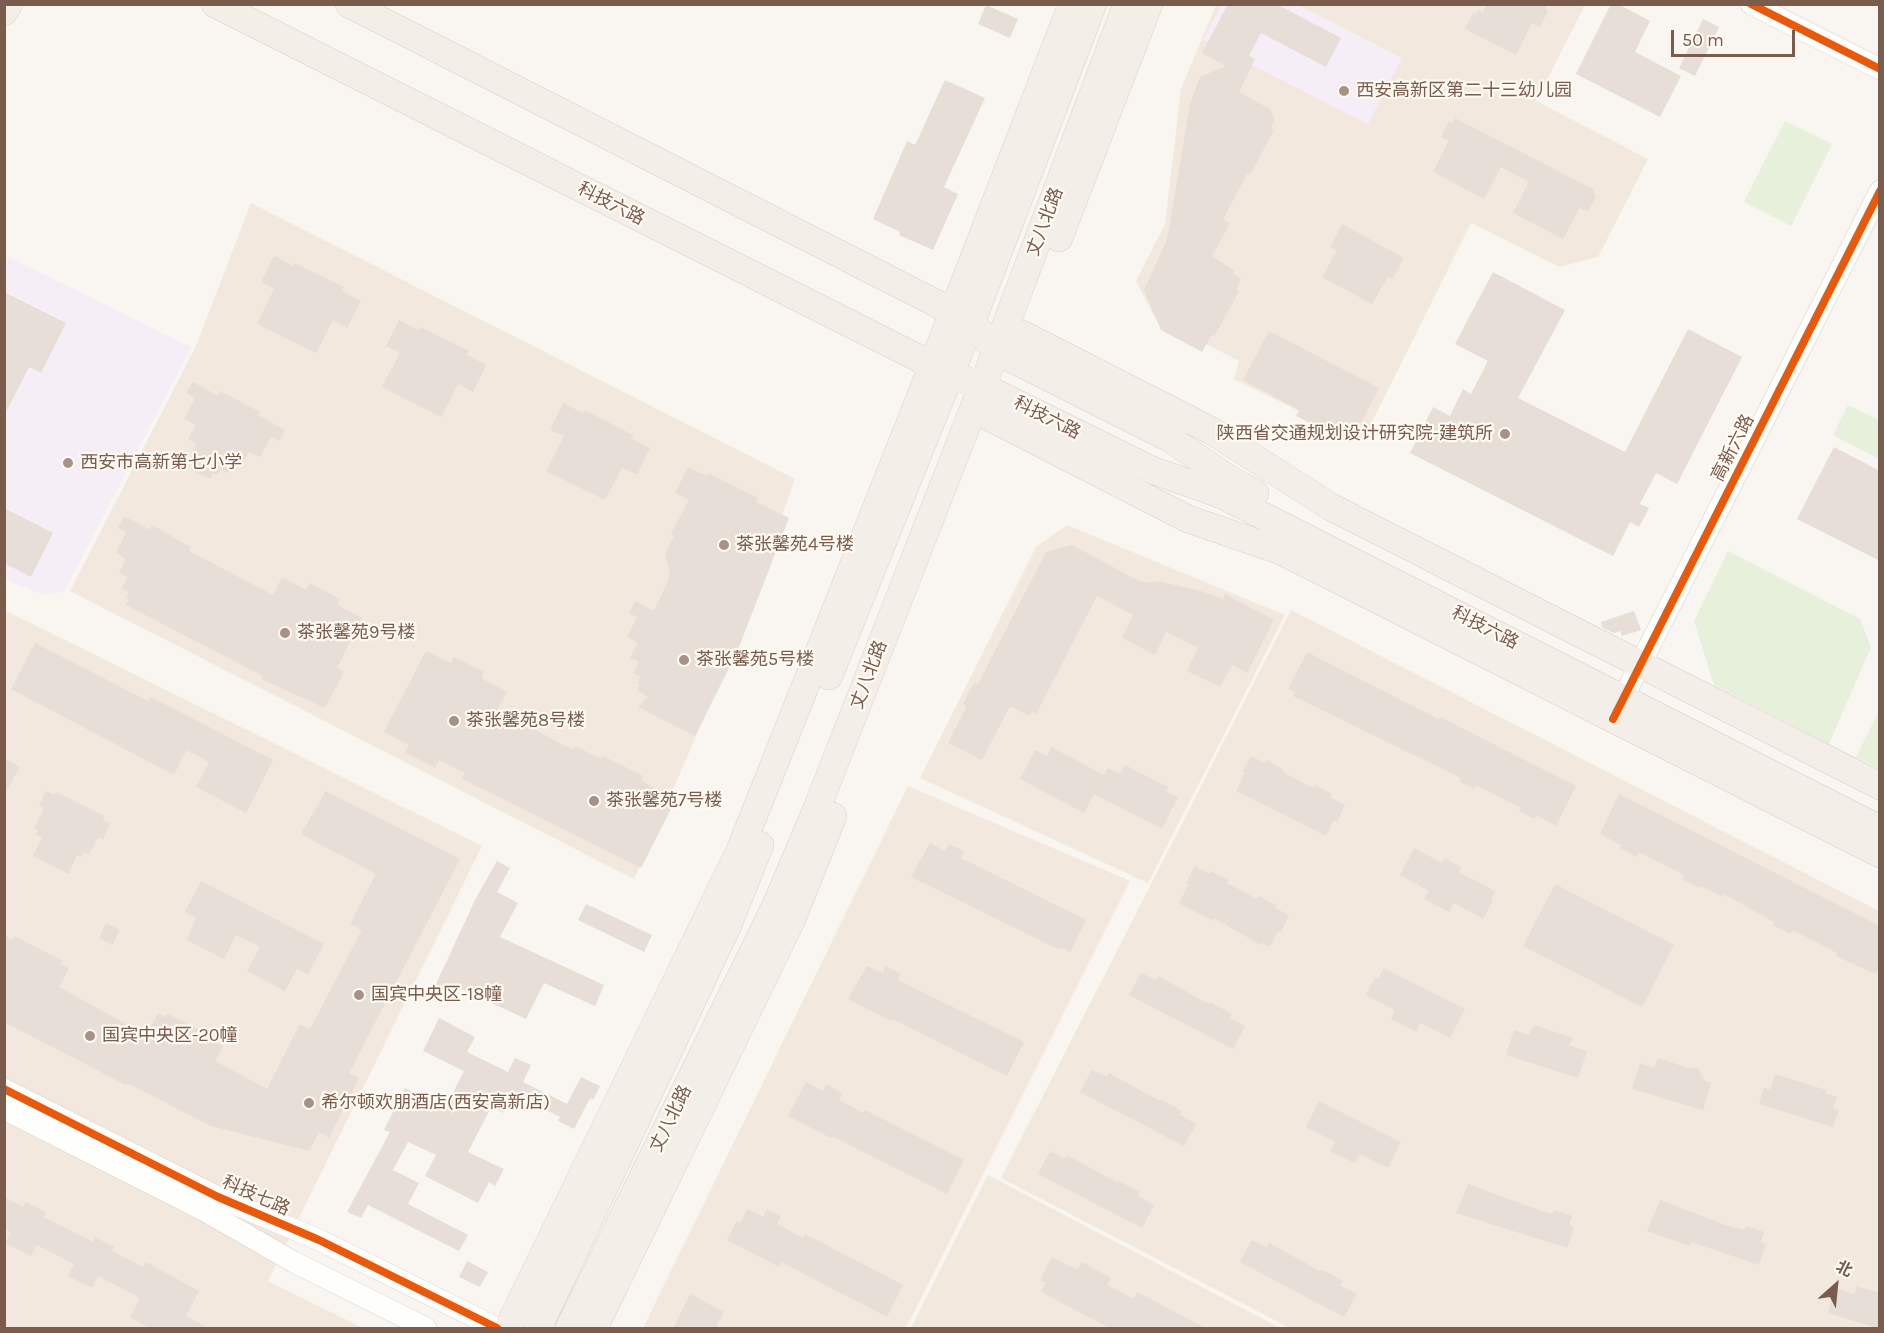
<!DOCTYPE html>
<meta charset="utf-8">
<style>
body{margin:0}
#map{position:relative;width:1884px;height:1333px;overflow:hidden;background:#f9f5f0;font-family:Karla,"Noto Sans SC",sans-serif}
canvas{display:block}
.frame{position:absolute;inset:0;border:6px solid #7a5c4d;pointer-events:none}
.north{position:absolute;left:1806px;top:1255px;width:60px;height:60px;-webkit-text-stroke:4px #fffaf3;paint-order:stroke;rotate:27deg;font-size:16px;font-weight:700;line-height:24px;text-align:center;color:#7a5c4d}
.north::after{content:'';display:block;margin:auto;width:21px;height:27px;background:#7a5c4d;clip-path:polygon(50% 0,100% 100%,50% 72%,0 100%)}
.scale{position:absolute;left:1671px;top:30px;width:124px;height:27px;box-sizing:border-box;border:3px solid #7a5c4d;border-top:0;padding-left:8px;font-size:18px;line-height:21px;white-space:nowrap;color:#7a5c4d;-webkit-text-stroke:4px #fffaf3;paint-order:stroke}
</style>
<div id="map">
<canvas width="1884" height="1333"></canvas>
<div class="frame"></div>
<div class="north">北</div>
<div class="scale">50 m</div>
</div>
<script>
const ctx = document.querySelector('canvas').getContext('2d');
ctx.lineJoin = 'round';
function fill(path, color) {
  ctx.fillStyle = color;
  ctx.fill(path, 'evenodd');
}
function shape(rows) {
  const path = new Path2D();
  for (const r of rows) {
    path.moveTo(r[0], r[1]);
    for (let i = 2; i < r.length; i += 2) path.lineTo(r[i], r[i + 1]);
  }
  return path;
}
function strokePath(path, color, width, dash) {
  ctx.strokeStyle = color;
  ctx.lineWidth = width;
  ctx.lineCap = dash ? 'butt' : 'round';
  ctx.setLineDash(dash || []);
  ctx.stroke(path);
}
function drawText(font, color, halo, rows, align = 'center') {
  ctx.font = font + ' Karla,"Noto Sans SC",sans-serif';
  ctx.lineWidth = 4.5;
  ctx.setLineDash([]);
  ctx.textBaseline = 'middle';
  ctx.strokeStyle = halo;
  ctx.fillStyle = color;
  for (const [text, x, y, turn = 0] of rows) {
    ctx.save();
    ctx.translate(x, y);
    ctx.rotate((+turn || 0) * Math.PI / 180);
    ctx.textAlign = isNaN(turn) ? turn : align;
    if (halo) ctx.strokeText(text, 0, 0);
    ctx.fillText(text, 0, 0);
    ctx.restore();
  }
}
const residential = shape([
 [1216,5,1585,5,1536,101,1648,159,1598,257,1559,267,1471,223,1362,442,1234,379,1239,361,1155,318,1136,281,1165,224,1181,89],
 [251,203,795,479,734,649,634,879,70,591,196,346],
 [1067,525,1285,615,1148,883,920,778,1036,547],
 [4,610,482,846,268,1281,363,1328,5,1328],
 [1291,610,1879,911,1879,1328,1290,1328,1001,1178],
 [908,786,1130,881,906,1328,643,1328],
 [988,1175,1280,1328,911,1328]
]);
const education = shape([
 [1221,5,1298,5,1402,58,1368,124,1203,40],
 [4,255,191,347,64,592,43,595,5,579]
]);
const green = shape([
 [1785,121,1832,144,1791,226,1744,202],
 [1848,405,1879,420,1879,459,1833,435],
 [1728,551,1860,619,1871,647,1829,744,1714,685,1694,621],
 [1879,711,1879,769,1856,757]
]);
const building = shape([
 [1228,4,1276,4,1341,38,1326,67,1261,33,1249,56,1255,59,1239,92,1270,109,1275,120,1271,128,1274,130,1250,175,1247,174,1223,219,1230,223,1212,256,1234,271,1233,273,1241,279,1236,290,1239,291,1230,308,1214,336,1212,335,1202,352,1161,330,1144,290,1167,240,1190,104,1200,77,1226,66,1202,53],
 [1487,4,1547,4,1545,9,1548,11,1540,27,1532,23,1516,55,1465,29,1473,13,1476,15,1478,10,1483,13],
 [1611,4,1618,4,1650,21,1635,52,1681,76,1660,117,1576,74],
 [986,5,1018,19,1010,38,978,24],
 [1703,19,1719,27,1695,76,1679,68],
 [945,80,985,98,944,187,958,194,933,250,899,235,900,232,873,219,907,141,915,145],
 [1455,118,1595,190,1593,194,1596,196,1588,212,1580,208,1563,239,1513,213,1529,182,1501,167,1484,199,1433,172,1449,141,1441,137,1449,121,1453,123],
 [1342,224,1404,258,1392,279,1388,276,1372,304,1322,277,1337,250,1330,247],
 [274,256,293,266,294,263,344,287,342,291,361,301,347,328,333,320,316,353,257,324,274,289,261,282],
 [1493,272,1565,310,1518,398,1625,452,1688,329,1742,357,1677,484,1656,473,1640,504,1649,508,1639,527,1630,522,1613,556,1410,453,1433,407,1450,416,1463,389,1471,394,1488,361,1455,344],
 [4,292,66,323,41,373,29,367,4,416],
 [399,320,418,330,420,327,469,351,467,355,486,365,473,392,458,384,441,417,382,387,400,353,386,346],
 [1269,331,1379,388,1350,443,1296,416,1299,410,1243,380],
 [193,382,218,396,220,391,260,412,258,415,285,430,279,441,271,437,260,457,249,452,241,466,234,462,228,473,221,469,217,475,213,473,210,479,194,471,197,466,194,464,198,458,191,454,196,444,188,439,196,425,184,419,195,398,186,393],
 [563,403,583,413,584,410,633,435,631,438,650,448,637,475,622,468,605,500,546,471,564,436,550,430],
 [1834,447,1880,471,1880,561,1797,519],
 [688,467,707,476,708,473,758,498,756,502,789,518,737,652,695,736,638,707,648,697,637,690,640,684,637,683,640,677,633,673,639,662,630,658,638,643,627,637,637,617,629,613,635,601,654,611,667,583,670,573,665,554,674,536,671,534,689,500,675,493],
 [4,508,53,533,31,577,4,563],
 [124,516,150,530,152,525,191,547,189,551,273,595,282,577,306,590,310,583,340,599,337,605,362,618,337,668,344,672,325,708,261,679,263,676,126,605,129,600,126,598,129,592,122,588,128,577,119,573,126,559,116,553,126,532,118,528],
 [1072,545,1139,581,1151,583,1157,581,1201,591,1223,599,1225,594,1274,620,1247,673,1232,665,1220,687,1187,671,1198,648,1166,632,1155,655,1122,638,1133,615,1097,596,1036,714,1032,711,1029,716,1010,706,982,760,948,743,967,706,963,704,974,682,978,684,1046,552],
 [1634,611,1641,630,1622,636,1620,631,1614,633,1603,628,1601,622],
 [35,643,148,701,151,697,273,760,246,813,196,787,209,762,186,750,174,775,11,689],
 [426,651,451,663,454,657,484,672,481,678,507,692,497,710,573,750,575,746,601,759,603,756,643,776,641,781,676,799,641,868,462,779,465,773,439,760,435,768,405,752,409,745,384,732],
 [1307,652,1438,719,1440,717,1576,786,1556,826,1536,815,1534,819,1519,811,1521,808,1476,785,1474,789,1459,781,1461,778,1293,696,1295,692,1288,689],
 [1051,747,1104,775,1108,768,1120,774,1125,765,1168,787,1166,791,1178,797,1162,829,1094,794,1084,813,1020,779,1035,750,1047,756],
 [1251,756,1265,763,1266,760,1284,770,1283,772,1313,788,1315,785,1332,794,1330,797,1345,805,1337,822,1334,820,1326,836,1236,791,1245,773,1242,772],
 [4,758,20,767,4,795],
 [46,791,54,795,56,792,104,816,103,820,110,823,103,839,98,837,89,855,84,852,81,857,77,855,68,874,33,856,42,837,36,835,39,830,34,828,44,808,39,806],
 [326,791,460,859,349,1073,359,1078,329,1138,319,1132,309,1151,211,1126,127,1083,126,1085,4,1022,4,935,13,940,14,936,63,961,61,964,69,968,59,987,146,1035,158,1013,166,1017,168,1014,217,1039,214,1042,223,1046,215,1061,267,1089,300,1024,310,1029,362,930,350,924,376,874,301,834],
 [1619,794,1880,926,1880,966,1875,974,1836,956,1837,953,1793,930,1790,934,1773,925,1774,922,1724,894,1722,897,1701,886,1699,888,1682,879,1684,875,1639,852,1637,857,1620,848,1621,845,1600,834],
 [930,843,945,851,949,844,964,851,961,858,1086,920,1070,952,1061,947,1060,950,911,877],
 [1414,848,1442,863,1445,858,1462,868,1459,872,1495,891,1491,899,1493,900,1483,919,1454,903,1449,912,1424,899,1429,891,1400,875],
 [497,861,510,868,497,892,518,903,500,937,604,985,595,1006,544,983,526,1019,453,985,449,993,435,986,476,898],
 [1195,866,1209,874,1211,871,1229,880,1227,883,1257,899,1259,896,1276,905,1275,908,1289,915,1281,932,1278,931,1270,947,1262,943,1261,945,1214,918,1213,921,1179,903,1189,884,1186,883],
 [201,881,324,944,308,974,297,969,285,991,247,971,260,947,236,935,224,959,187,940,196,918,185,912],
 [1555,884,1674,945,1642,1007,1523,946],
 [586,904,652,935,644,952,578,920],
 [106,923,120,930,112,945,99,938],
 [867,966,883,973,886,966,901,974,898,980,1024,1042,1007,1076,892,1019,891,1021,848,999],
 [1384,968,1465,1009,1450,1038,1420,1023,1416,1032,1391,1019,1395,1010,1366,995,1375,977,1378,979],
 [1141,973,1156,980,1158,976,1209,1004,1210,1002,1232,1014,1229,1018,1245,1026,1233,1049,1129,995],
 [439,1018,475,1037,467,1052,508,1072,515,1058,531,1065,523,1082,567,1104,581,1077,600,1086,593,1100,590,1098,574,1129,558,1121,560,1117,516,1095,513,1096,504,1113,491,1107,468,1152,504,1169,495,1186,489,1182,478,1203,425,1176,436,1155,408,1142,393,1170,419,1183,408,1204,468,1235,459,1251,368,1205,361,1218,347,1212,390,1132,384,1130,405,1088,445,1108,464,1071,423,1051],
 [1534,1025,1573,1038,1569,1045,1587,1051,1578,1078,1506,1055,1514,1030,1529,1035],
 [1658,1058,1691,1069,1697,1067,1705,1081,1711,1083,1703,1110,1632,1089,1640,1063,1654,1068],
 [1092,1070,1107,1077,1109,1073,1160,1101,1161,1099,1182,1111,1180,1115,1196,1124,1184,1146,1080,1092],
 [1775,1074,1826,1090,1825,1093,1837,1097,1833,1109,1839,1110,1833,1127,1759,1104,1764,1088,1770,1090],
 [806,1082,823,1091,826,1084,842,1093,839,1100,863,1113,865,1110,964,1160,947,1194,832,1136,831,1138,788,1116],
 [1319,1101,1401,1142,1388,1168,1359,1154,1355,1163,1330,1151,1335,1142,1306,1127],
 [1050,1151,1065,1159,1067,1155,1118,1183,1119,1181,1140,1192,1138,1196,1154,1205,1142,1228,1038,1174],
 [1468,1184,1536,1209,1552,1214,1554,1210,1572,1216,1569,1225,1574,1228,1567,1248,1456,1213],
 [4,1197,23,1207,26,1202,46,1212,43,1217,93,1242,95,1237,114,1247,112,1251,143,1267,146,1262,199,1291,186,1316,210,1329,151,1329,130,1317,140,1298,98,1276,92,1288,68,1276,74,1264,37,1245,31,1256,5,1243,11,1232,4,1229],
 [1660,1200,1728,1226,1745,1230,1746,1226,1764,1232,1761,1242,1766,1244,1759,1265,1691,1242,1690,1246,1647,1231],
 [747,1209,763,1217,767,1209,781,1216,777,1224,803,1238,805,1234,903,1285,887,1317,781,1262,779,1267,727,1240,737,1221,740,1223],
 [1252,1240,1267,1248,1269,1243,1320,1271,1321,1269,1343,1281,1340,1285,1357,1294,1344,1317,1240,1262],
 [1052,1257,1077,1270,1082,1262,1111,1278,1107,1285,1134,1299,1137,1292,1207,1329,1111,1329,1041,1292,1046,1283,1040,1280],
 [467,1261,488,1272,480,1287,459,1277],
 [1857,1286,1880,1293,1880,1329,1828,1313,1835,1288,1854,1294],
 [690,1294,724,1312,715,1329,673,1329]
]);
const minor = shape([
 [1751,4,1880,69],
 [1617,710,1880,191],
 [4,1089,218,1197,319,1240,497,1328],
 [4,1109,205,1211,294,1262,426,1328]
]);
const major = shape([
 [215,4,950,374,982,386,1152,470,1222,495,1880,829],
 [349,4,971,321,996,351,1169,438,1229,479,1255,493],
 [4,12,9,4],
 [1059,238,1149,4],
 [996,351,1022,334,1212,431,1331,507,1880,786],
 [982,386,989,417,1188,519,1281,551,1880,854],
 [829,676,982,295,1093,4],
 [508,1328,740,850,916,408,1072,4],
 [538,1328,728,925,760,845],
 [569,1328,776,905,817,808,996,351,1127,4],
 [594,1328,792,919,833,816]
]);
const cycleway = shape([
 [1751,4,1880,69],
 [1613,719,1880,191],
 [4,1089,218,1197,319,1240,497,1328]
]);
const markers = [
 [1344,91,6,"#a69286"],
 [1505,434,6,"#a69286"],
 [68,463,6,"#a69286"],
 [724,545,6,"#a69286"],
 [285,633,6,"#a69286"],
 [684,660,6,"#a69286"],
 [454,721,6,"#a69286"],
 [594,801,6,"#a69286"],
 [359,995,6,"#a69286"],
 [90,1036,6,"#a69286"],
 [309,1103,6,"#a69286"]
];
const poiNames = [
 ["西安高新区第二十三幼儿园",1356,91],
 ["陕西省交通规划设计研究院-建筑所",1493,434,"right"],
 ["西安市高新第七小学",80,463],
 ["茶张馨苑4号楼",736,545],
 ["茶张馨苑9号楼",297,633],
 ["茶张馨苑5号楼",696,660],
 ["茶张馨苑8号楼",466,721],
 ["茶张馨苑7号楼",606,801],
 ["国宾中央区-18幢",371,995],
 ["国宾中央区-20幢",102,1036],
 ["希尔顿欢朋酒店(西安高新店)",321,1103]
];
const streetNames = [
 ["科技六路",611,204,27],
 ["丈八北路",1045,222,-69],
 ["科技六路",1047,418,27],
 ["高新六路",1733,448,-63],
 ["科技六路",1485,628,27],
 ["丈八北路",869,675,-69],
 ["丈八北路",671,1119,-64],
 ["科技七路",256,1196,24]
];
fill(residential, '#f2e8de');
fill(education, '#f6eef6');
fill(green, '#e7f0db');
fill(building, '#e6ded7');
strokePath(minor, '#d7d1cb', 22);
strokePath(major, '#dad1cc', 28);
strokePath(minor, '#fefefd', 21);
strokePath(major, '#f3eee8', 27);
strokePath(cycleway, '#e8590c', 8);
for (const [x, y, r, color] of markers) {
  const dot = new Path2D();
  dot.arc(x, y, r, 0, 2 * Math.PI);
  ctx.fillStyle = color;
  ctx.fill(dot);
  strokePath(dot, '#fffaf3', 2);
}
drawText('18px', '#7a5c4d', '#fffaf3', poiNames, 'left');
drawText('18px', '#7a5c4d', '#fffaf3', streetNames);
</script>
